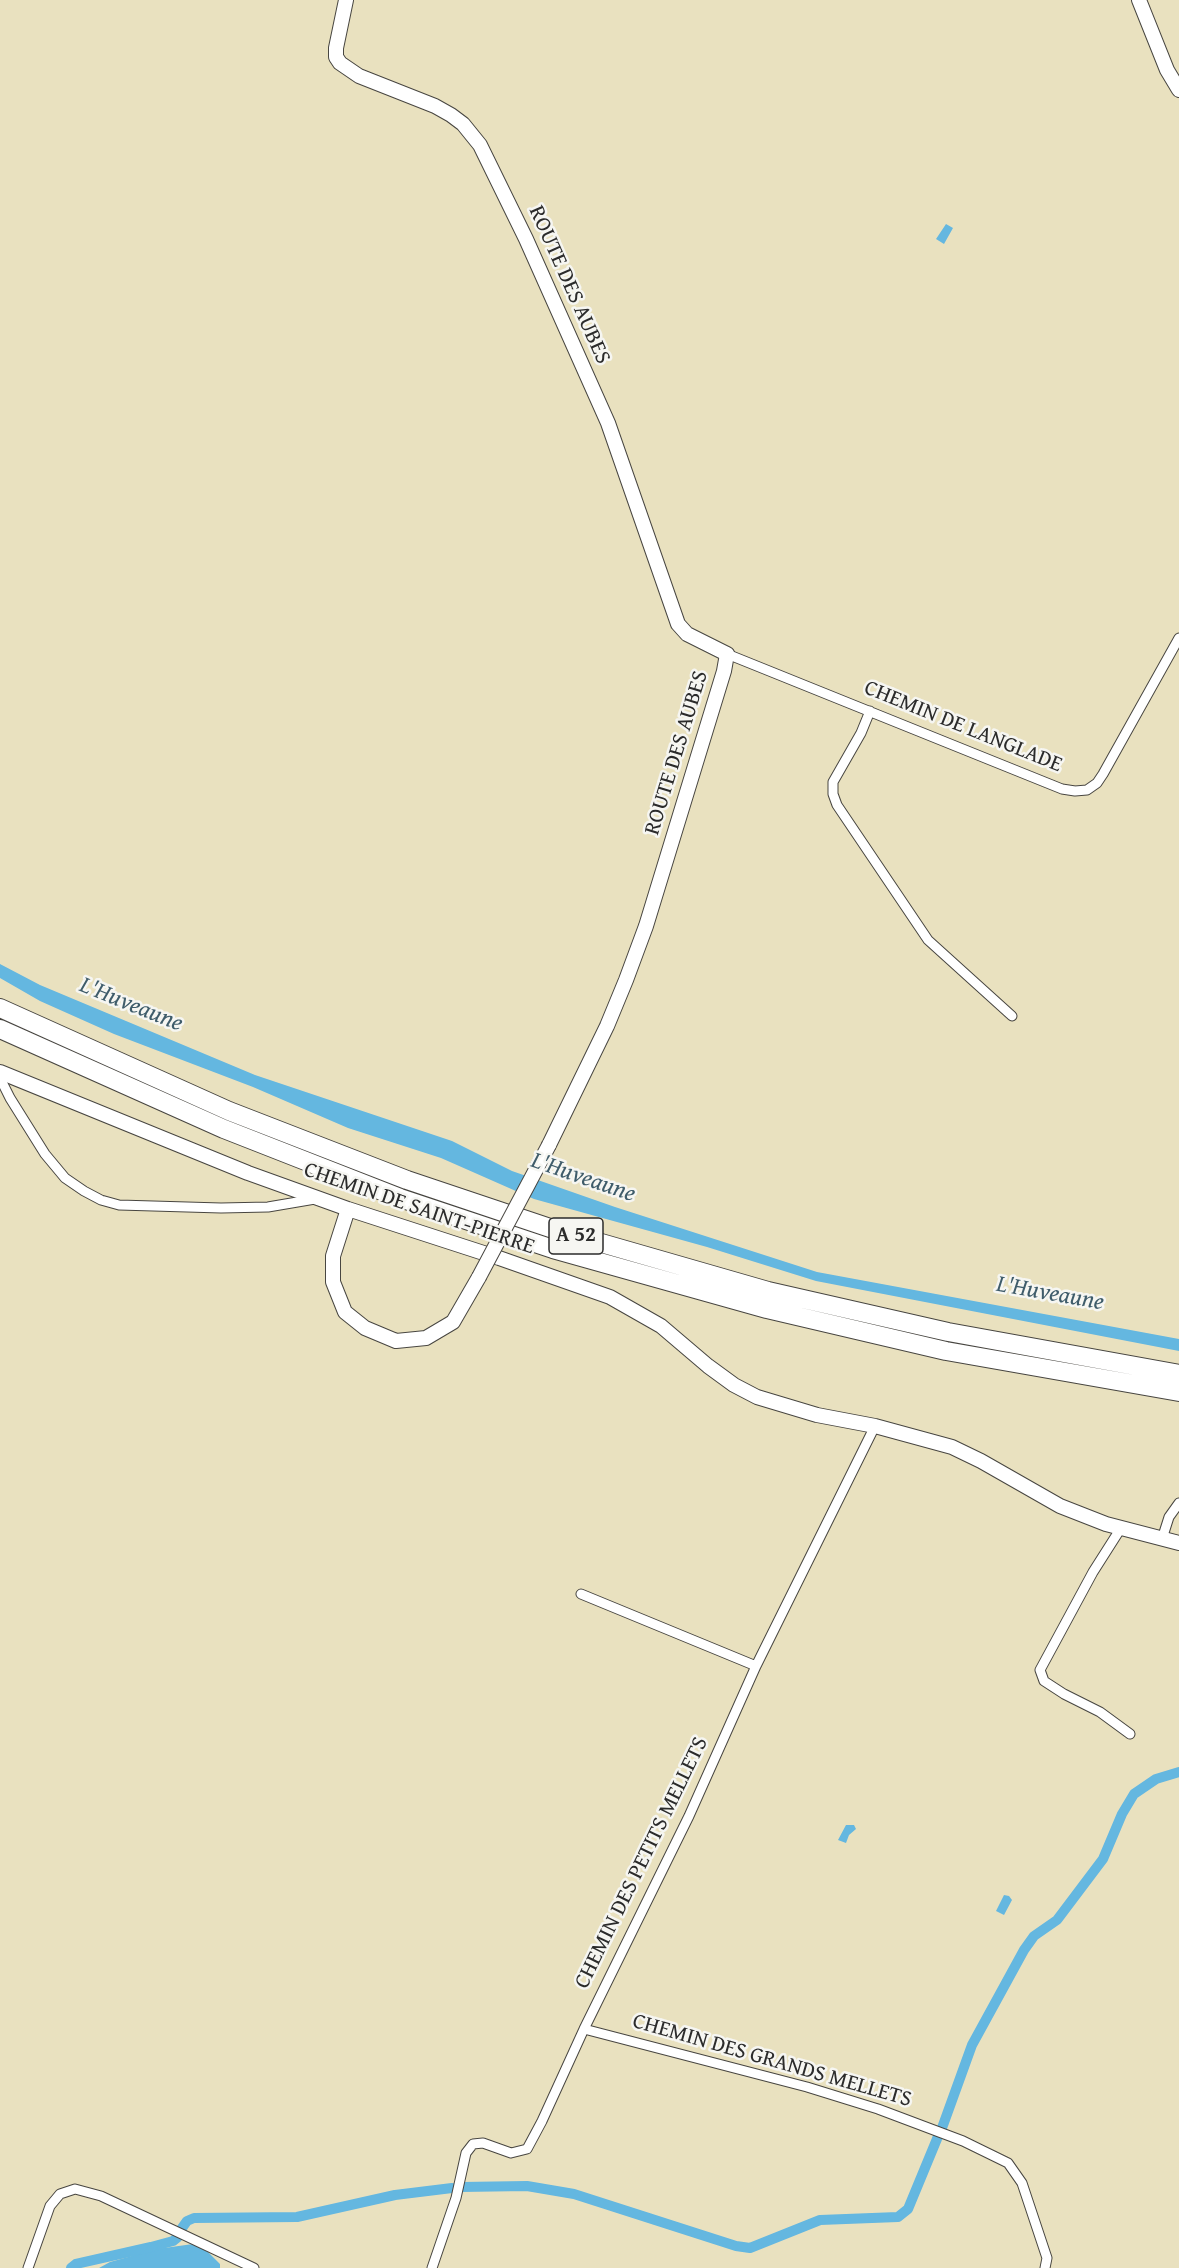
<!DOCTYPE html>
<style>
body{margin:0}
canvas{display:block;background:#e9e1bf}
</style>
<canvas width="1179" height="2268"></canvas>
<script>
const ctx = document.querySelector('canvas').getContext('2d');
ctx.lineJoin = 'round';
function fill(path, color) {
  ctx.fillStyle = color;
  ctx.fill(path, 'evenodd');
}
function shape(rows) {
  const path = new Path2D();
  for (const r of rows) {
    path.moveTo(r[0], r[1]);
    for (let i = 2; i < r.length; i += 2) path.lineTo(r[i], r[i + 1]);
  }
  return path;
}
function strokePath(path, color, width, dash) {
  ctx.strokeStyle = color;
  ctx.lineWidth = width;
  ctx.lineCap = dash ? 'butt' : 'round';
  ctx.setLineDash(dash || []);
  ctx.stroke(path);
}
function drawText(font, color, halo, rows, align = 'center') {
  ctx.font = font + ' "Gentium Book Plus",serif';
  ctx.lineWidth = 5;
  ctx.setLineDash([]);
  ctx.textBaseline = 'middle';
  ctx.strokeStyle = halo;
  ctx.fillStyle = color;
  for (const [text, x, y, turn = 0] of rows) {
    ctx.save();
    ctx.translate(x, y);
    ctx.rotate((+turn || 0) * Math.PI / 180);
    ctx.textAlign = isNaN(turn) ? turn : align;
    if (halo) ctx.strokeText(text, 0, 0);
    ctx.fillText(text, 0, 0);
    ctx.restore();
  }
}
const water = shape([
 [946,224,953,228,944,244,936,239],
 [0,964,40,985,255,1075,452,1141,512,1171,615,1207,817,1272,1179,1339,1179,1351,816,1281,707,1247,534,1199,441,1158,348,1128,253,1087,114,1034,40,1001,0,978],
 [846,1825,854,1825,856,1829,849,1835,846,1843,838,1840],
 [1004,1895,1009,1896,1012,1900,1004,1915,996,1911],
 [193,2244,208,2252,220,2264,220,2268,99,2268,110,2262,157,2249]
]);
const canal = shape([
 [942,2128,972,2045,1024,1950,1034,1936,1057,1920,1103,1859,1122,1814,1134,1794,1156,1779,1179,1772],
 [461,2187,527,2186,574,2194,736,2246,750,2248,820,2220,898,2217,908,2209,939,2134],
 [182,2228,187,2221,194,2218,297,2217,395,2195,452,2188],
 [71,2268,76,2264,151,2247,173,2241,178,2237]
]);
const street = shape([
 [727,654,1062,789,1075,791,1087,790,1097,783,1103,774,1179,638],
 [870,711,861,733,833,782,833,794,837,805,928,940,1012,1016],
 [0,1078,10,1098,45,1154,65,1178,84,1191,101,1200,119,1205,221,1208,268,1207,315,1199],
 [1121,1528,1093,1572,1040,1670,1044,1681,1064,1694,1100,1712,1130,1734],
 [1162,1539,1169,1517,1179,1503],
 [581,1594,756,1666],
 [584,2029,807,2087,878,2109,963,2141,1008,2163,1022,2183,1047,2258,1045,2268],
 [28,2268,50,2206,60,2194,75,2189,101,2196,254,2268],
 [432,2268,456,2198,466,2153,473,2144,483,2143,511,2153,527,2149,542,2121,584,2029,689,1816,756,1666,875,1426]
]);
const secondary = shape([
 [346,0,336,48,336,57,340,63,359,76,435,106,451,115,463,124,480,145,526,239,608,423,678,624,687,634,727,654,724,671,646,926,626,980,607,1026,549,1145],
 [1139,0,1167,70,1179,90],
 [0,1072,248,1173,348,1209,499,1258,610,1297,661,1326,708,1366,734,1385,757,1397,817,1415,875,1426,952,1447,981,1461,1060,1506,1106,1524,1179,1543],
 [348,1209,333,1256,333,1282,345,1312,365,1328,396,1341,426,1338,453,1322,479,1277]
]);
const highway = shape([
 [0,1008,229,1111,407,1180,556,1230,768,1291,948,1332,1179,1374],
 [0,1029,224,1129,400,1198,553,1249,767,1309,946,1351,1179,1392]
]);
const secondaryBridge = shape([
 [479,1277,549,1145]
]);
const shields = [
 [576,1236,54]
];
const shieldNames = [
 ["A 52",576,1236]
];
const streetNames = [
 ["ROUTE DES AUBES",569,285,66],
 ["CHEMIN DE LANGLADE",963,727,22],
 ["ROUTE DES AUBES",677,753,-73],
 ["CHEMIN DE SAINT-PIERRE",419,1209,19],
 ["CHEMIN DES PETITS MELLETS",642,1863,-64],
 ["CHEMIN DES GRANDS MELLETS",772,2061,16]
];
const waterNames = [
 ["L'Huveaune",131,1005,22],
 ["L'Huveaune",583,1178,19],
 ["L'Huveaune",1050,1294,10]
];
fill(water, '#64b7e0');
strokePath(canal, '#64b7e0', 10);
strokePath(street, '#484641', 11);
strokePath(secondary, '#484641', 16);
strokePath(highway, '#484641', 20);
strokePath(street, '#fff', 9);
strokePath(secondary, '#fff', 14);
strokePath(highway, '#fff', 18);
strokePath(secondaryBridge, '#484641', 16, []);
strokePath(secondaryBridge, '#fff', 14);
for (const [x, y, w] of shields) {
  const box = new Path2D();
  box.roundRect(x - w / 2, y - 18, w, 36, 4.5);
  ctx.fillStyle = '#f6f6f2';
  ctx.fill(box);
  strokePath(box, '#2b2b2b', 1.5);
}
drawText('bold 21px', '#2b2b2b', null, shieldNames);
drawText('22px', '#2b2b2b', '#f6f6f2', streetNames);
drawText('italic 24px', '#3f5c6a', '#f6f6f2', waterNames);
</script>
